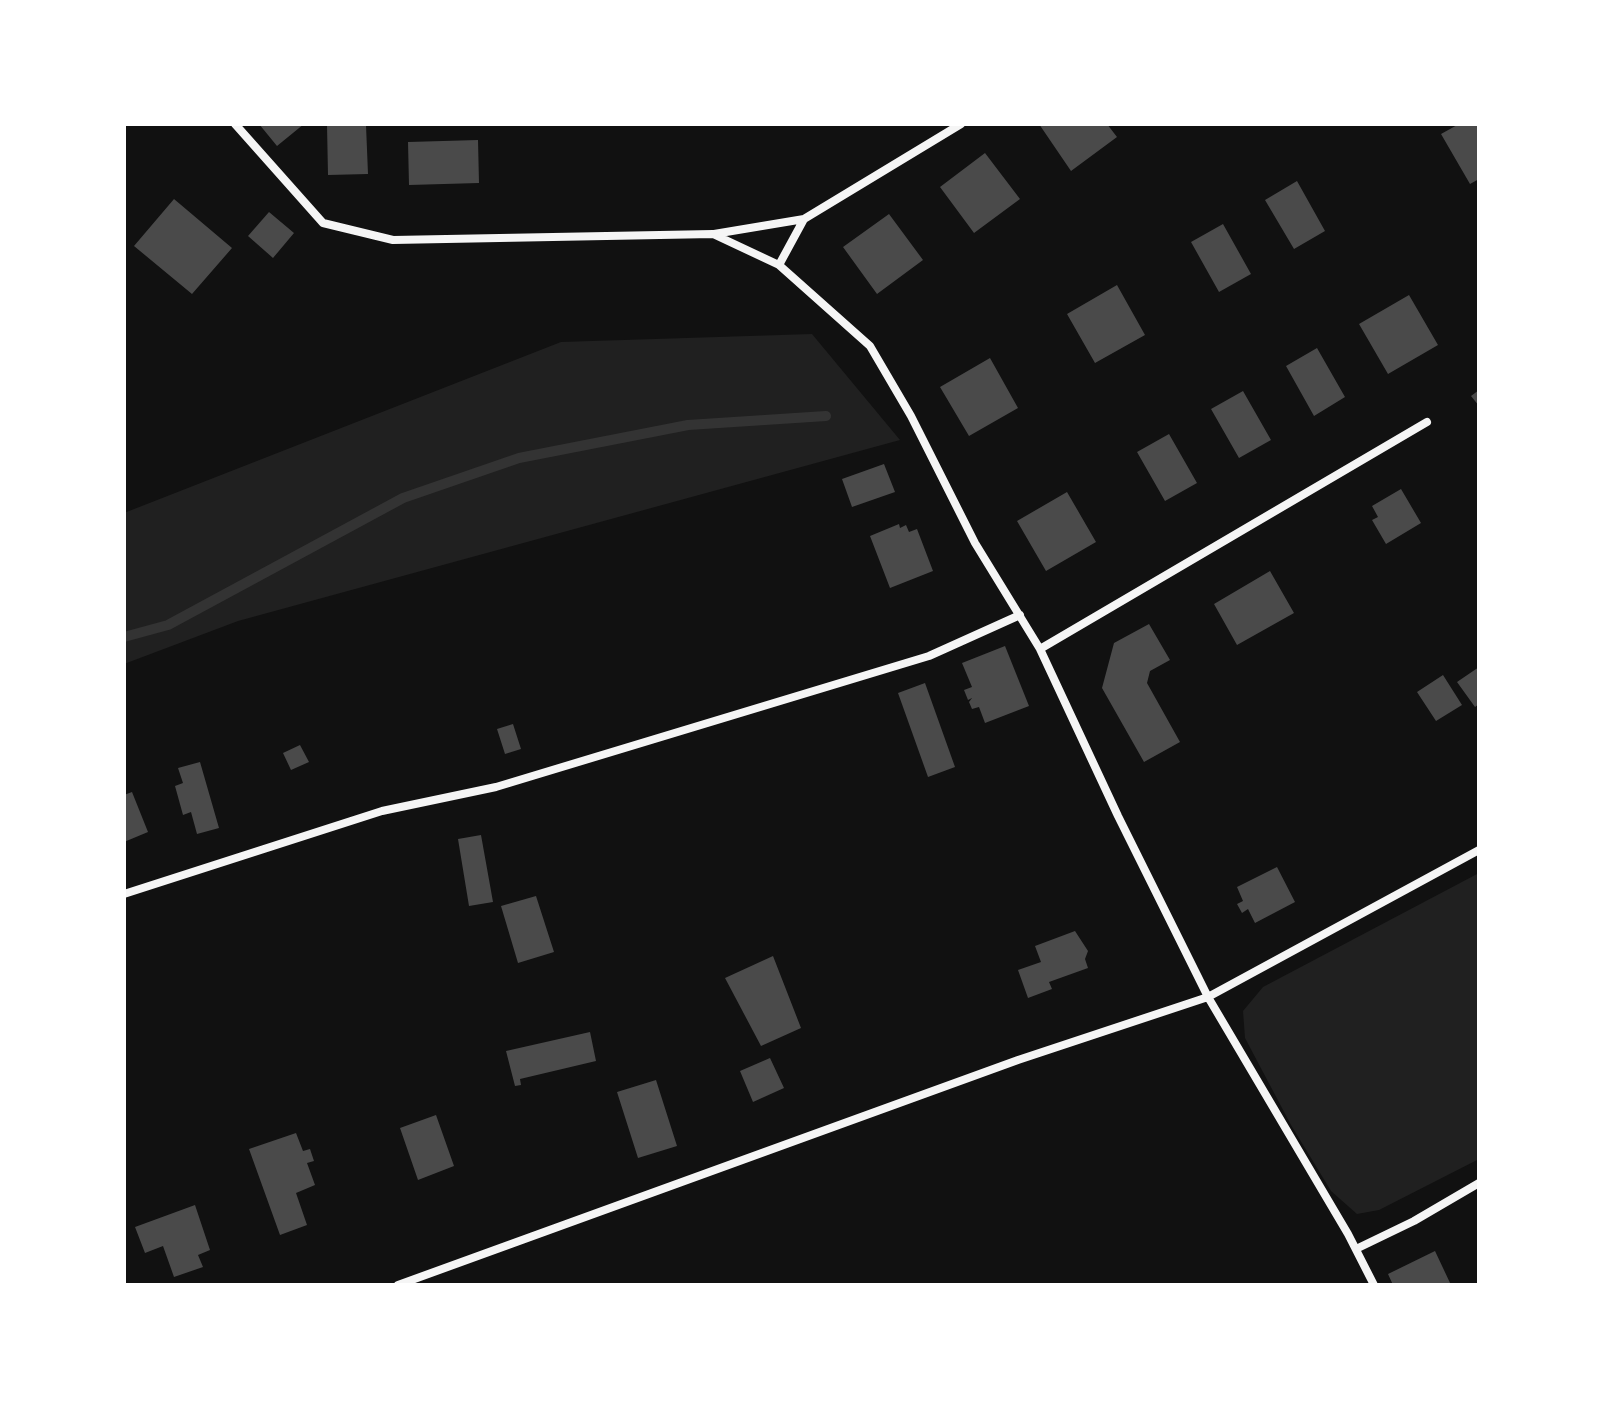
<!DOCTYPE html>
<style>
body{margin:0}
#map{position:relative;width:1603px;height:1409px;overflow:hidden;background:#111;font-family:"PT Sans",sans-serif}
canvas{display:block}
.frame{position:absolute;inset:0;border:126px solid #fff;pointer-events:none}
</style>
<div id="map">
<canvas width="1603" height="1409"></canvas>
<div class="frame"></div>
</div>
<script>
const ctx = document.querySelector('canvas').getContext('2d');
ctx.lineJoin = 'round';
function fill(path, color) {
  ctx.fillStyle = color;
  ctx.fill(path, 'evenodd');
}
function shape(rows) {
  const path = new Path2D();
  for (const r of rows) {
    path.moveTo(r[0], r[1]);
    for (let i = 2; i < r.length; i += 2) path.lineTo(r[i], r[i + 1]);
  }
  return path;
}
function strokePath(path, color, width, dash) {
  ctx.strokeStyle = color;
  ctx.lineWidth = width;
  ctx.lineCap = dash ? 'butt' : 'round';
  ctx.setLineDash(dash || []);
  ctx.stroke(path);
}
const green = shape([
 [812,334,900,440,238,621,124,664,124,513,561,342],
 [1479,873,1479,1159,1379,1210,1357,1214,1331,1191,1291,1125,1245,1038,1243,1011,1263,987]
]);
const stream = shape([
 [124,637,168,625,403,498,519,458,688,425,826,416]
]);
const building = shape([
 [259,124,304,124,277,146],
 [1039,124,1107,124,1117,137,1071,171],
 [1459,124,1479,124,1479,179,1470,184,1441,134],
 [327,125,366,125,368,174,328,175],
 [478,140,479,183,409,185,408,142],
 [985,153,1020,199,974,233,940,187],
 [1297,181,1325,231,1294,249,1265,200],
 [174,199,232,248,192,294,134,246],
 [269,212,294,233,273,258,248,236],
 [889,214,923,260,877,294,843,247],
 [1223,224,1251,274,1219,292,1191,242],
 [1117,285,1145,335,1095,363,1067,314],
 [1409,295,1438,345,1388,374,1359,324],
 [1317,348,1345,397,1314,416,1286,366],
 [990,358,1018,408,969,436,940,387],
 [1479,390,1479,406,1471,396],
 [1243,391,1271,440,1239,458,1211,409],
 [1169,434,1197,483,1165,501,1137,452],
 [884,464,895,492,852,507,842,479],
 [1401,489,1421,523,1386,544,1372,520,1378,517,1372,506],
 [1067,492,1096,542,1046,571,1017,521],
 [899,524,900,528,906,525,909,532,917,529,933,571,890,588,870,536],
 [1270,571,1294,613,1237,645,1214,604],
 [1149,624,1170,660,1150,671,1147,683,1180,742,1144,762,1102,688,1114,643],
 [1005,646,1029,706,985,723,979,707,972,709,969,702,972,698,968,700,964,690,972,687,962,663],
 [1479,667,1479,704,1475,707,1457,682],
 [1443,675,1462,705,1436,721,1417,692],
 [925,683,955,767,928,777,898,693],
 [513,724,521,749,505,754,497,729],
 [300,745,309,762,291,770,283,753],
 [200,762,219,828,197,834,191,812,183,815,175,786,183,783,178,768],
 [132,792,148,832,124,842,124,795],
 [481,835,493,902,469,906,458,839],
 [1277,867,1295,902,1255,923,1248,909,1242,913,1237,904,1243,901,1237,887],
 [536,896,554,952,518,963,501,906],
 [1075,931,1088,951,1085,959,1088,968,1049,982,1052,989,1028,998,1018,970,1041,962,1035,946],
 [773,956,801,1028,761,1046,725,978],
 [590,1032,596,1061,520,1079,521,1085,515,1086,506,1051],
 [770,1058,784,1088,753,1102,740,1071],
 [656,1080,677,1146,638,1158,617,1092],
 [436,1115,454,1166,418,1180,400,1128],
 [296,1133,303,1151,310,1149,314,1161,307,1163,315,1185,296,1193,307,1225,280,1235,249,1149],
 [195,1205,210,1250,198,1255,203,1267,174,1277,163,1246,145,1253,135,1227],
 [1435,1251,1451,1285,1393,1285,1388,1274]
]);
const minor = shape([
 [235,124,323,223,393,240,713,234,779,265,870,346,911,416,975,543,1040,649,1118,816,1208,997,1348,1234,1374,1285],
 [714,234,804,219,961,124],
 [779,265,804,219],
 [1040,649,1427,422],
 [124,894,382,811,496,787,929,656,1020,615],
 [1356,1249,1414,1221,1479,1183],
 [398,1285,1018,1060,1208,997,1479,850]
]);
fill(green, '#202020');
strokePath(stream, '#333', 10);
fill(building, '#4a4a4a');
strokePath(minor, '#f5f5f5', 8);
</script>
